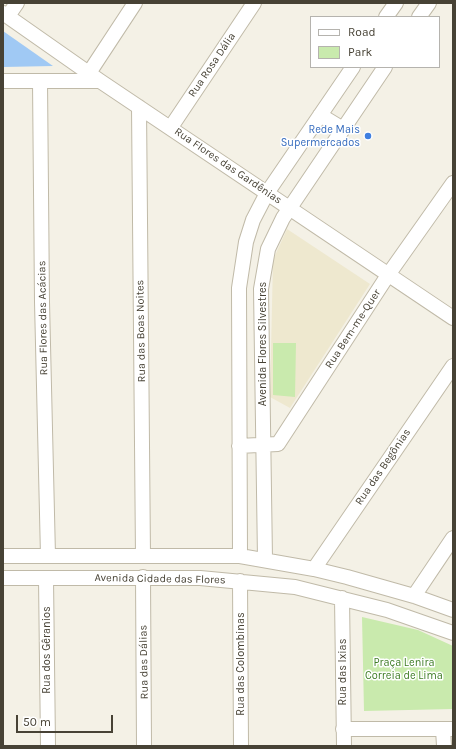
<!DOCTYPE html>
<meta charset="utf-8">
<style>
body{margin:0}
#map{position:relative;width:456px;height:749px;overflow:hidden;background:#f4f1e6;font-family:Karla,sans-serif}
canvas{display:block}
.frame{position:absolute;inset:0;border:4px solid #474235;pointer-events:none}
.legend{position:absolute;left:310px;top:16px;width:130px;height:52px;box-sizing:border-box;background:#fff;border:1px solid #b5b3ae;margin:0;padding:5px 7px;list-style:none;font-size:12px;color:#474235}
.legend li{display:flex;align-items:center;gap:8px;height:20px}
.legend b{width:20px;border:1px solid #b5b3ae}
.scale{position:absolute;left:16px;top:715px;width:97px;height:18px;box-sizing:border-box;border:2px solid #474235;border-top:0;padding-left:5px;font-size:12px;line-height:14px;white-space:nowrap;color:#474235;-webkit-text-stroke:3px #fff;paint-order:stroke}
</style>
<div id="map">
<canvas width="456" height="749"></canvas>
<div class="frame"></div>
<ul class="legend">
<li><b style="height:5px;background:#fff"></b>Road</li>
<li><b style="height:11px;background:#c9eaad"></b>Park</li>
</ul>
<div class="scale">50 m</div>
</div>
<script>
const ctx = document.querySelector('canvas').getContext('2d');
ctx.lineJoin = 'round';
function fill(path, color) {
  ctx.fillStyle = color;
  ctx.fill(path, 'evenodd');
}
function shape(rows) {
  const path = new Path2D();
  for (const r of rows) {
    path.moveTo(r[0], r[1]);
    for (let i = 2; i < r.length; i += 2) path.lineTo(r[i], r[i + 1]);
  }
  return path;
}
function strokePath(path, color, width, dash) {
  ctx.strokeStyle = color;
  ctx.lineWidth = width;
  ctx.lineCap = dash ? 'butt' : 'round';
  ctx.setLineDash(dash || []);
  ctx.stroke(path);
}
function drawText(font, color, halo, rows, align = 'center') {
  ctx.font = font + ' Karla,sans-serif';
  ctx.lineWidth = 3;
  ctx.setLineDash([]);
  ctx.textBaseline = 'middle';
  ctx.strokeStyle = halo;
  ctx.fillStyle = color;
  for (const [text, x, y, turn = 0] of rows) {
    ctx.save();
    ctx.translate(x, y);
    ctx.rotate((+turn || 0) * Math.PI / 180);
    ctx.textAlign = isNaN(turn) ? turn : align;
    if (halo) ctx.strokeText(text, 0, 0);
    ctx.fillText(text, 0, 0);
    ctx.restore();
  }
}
const education = shape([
 [287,229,370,284,290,408,270,397,273,260]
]);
const green = shape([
 [273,343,296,343,295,397,273,395],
 [362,617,418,630,453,646,453,709,364,711]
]);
const water = shape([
 [3,31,53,66,3,67]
]);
const street = shape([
 [3,13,100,81,453,318],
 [8,16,17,3],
 [386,17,396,3],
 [419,17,429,3],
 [89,73,135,3],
 [3,81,100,81],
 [40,81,42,302,48,556],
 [139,107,143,556],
 [320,115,343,129],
 [171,127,254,3],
 [239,446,278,444,388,275,453,183],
 [3,556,240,556,314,569,347,577,414,596,453,610],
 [240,556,239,288,246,242,253,220,267,193,353,67],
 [265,559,261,289,268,249,283,218,385,67],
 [314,569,453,366],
 [143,577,144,746],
 [3,578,200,578,295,587,387,610,453,633],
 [46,578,48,746],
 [240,581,241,746],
 [414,596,453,538],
 [342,598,344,746],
 [343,729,453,729],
 [443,729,444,746]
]);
const markers = [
 [368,136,4,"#3f7fe0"]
];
const streetNames = [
 ["Rua Rosa Dália",212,65,-56],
 ["Rua Flores das Gardênias",228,166,34],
 ["Rua Flores das Acácias",43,318,-91],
 ["Rua Bem-me-Quer",353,329,-57],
 ["Rua das Boas Noites",141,331,-91],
 ["Avenida Flores Silvestres",263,344,-90],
 ["Rua das Begônias",383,467,-56],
 ["Avenida Cidade das Flores",160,579,1],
 ["Rua dos Gêranios",47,650,-90],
 ["Rua das Dálias",144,662,-91],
 ["Rua das Colombinas",241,664,-90],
 ["Rua das Ixias",343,672,-90]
];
const shopNames = [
 ["Rede Mais",360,130],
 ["Supermercados",360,143]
];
const parkNames = [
 ["Praça Lenira",404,663],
 ["Correia de Lima",404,676]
];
fill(education, '#eee8cf');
fill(green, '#c9eaad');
fill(water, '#a0c9f4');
strokePath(street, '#c0baa8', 16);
strokePath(street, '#fff', 14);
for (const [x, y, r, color] of markers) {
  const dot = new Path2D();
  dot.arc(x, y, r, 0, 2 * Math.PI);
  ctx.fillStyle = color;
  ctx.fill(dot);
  strokePath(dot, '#fff', 1.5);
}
drawText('11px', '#474235', '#fff', streetNames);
drawText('11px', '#366cbe', '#fff', shopNames, 'right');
drawText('11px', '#3e7c25', '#fff', parkNames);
</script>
